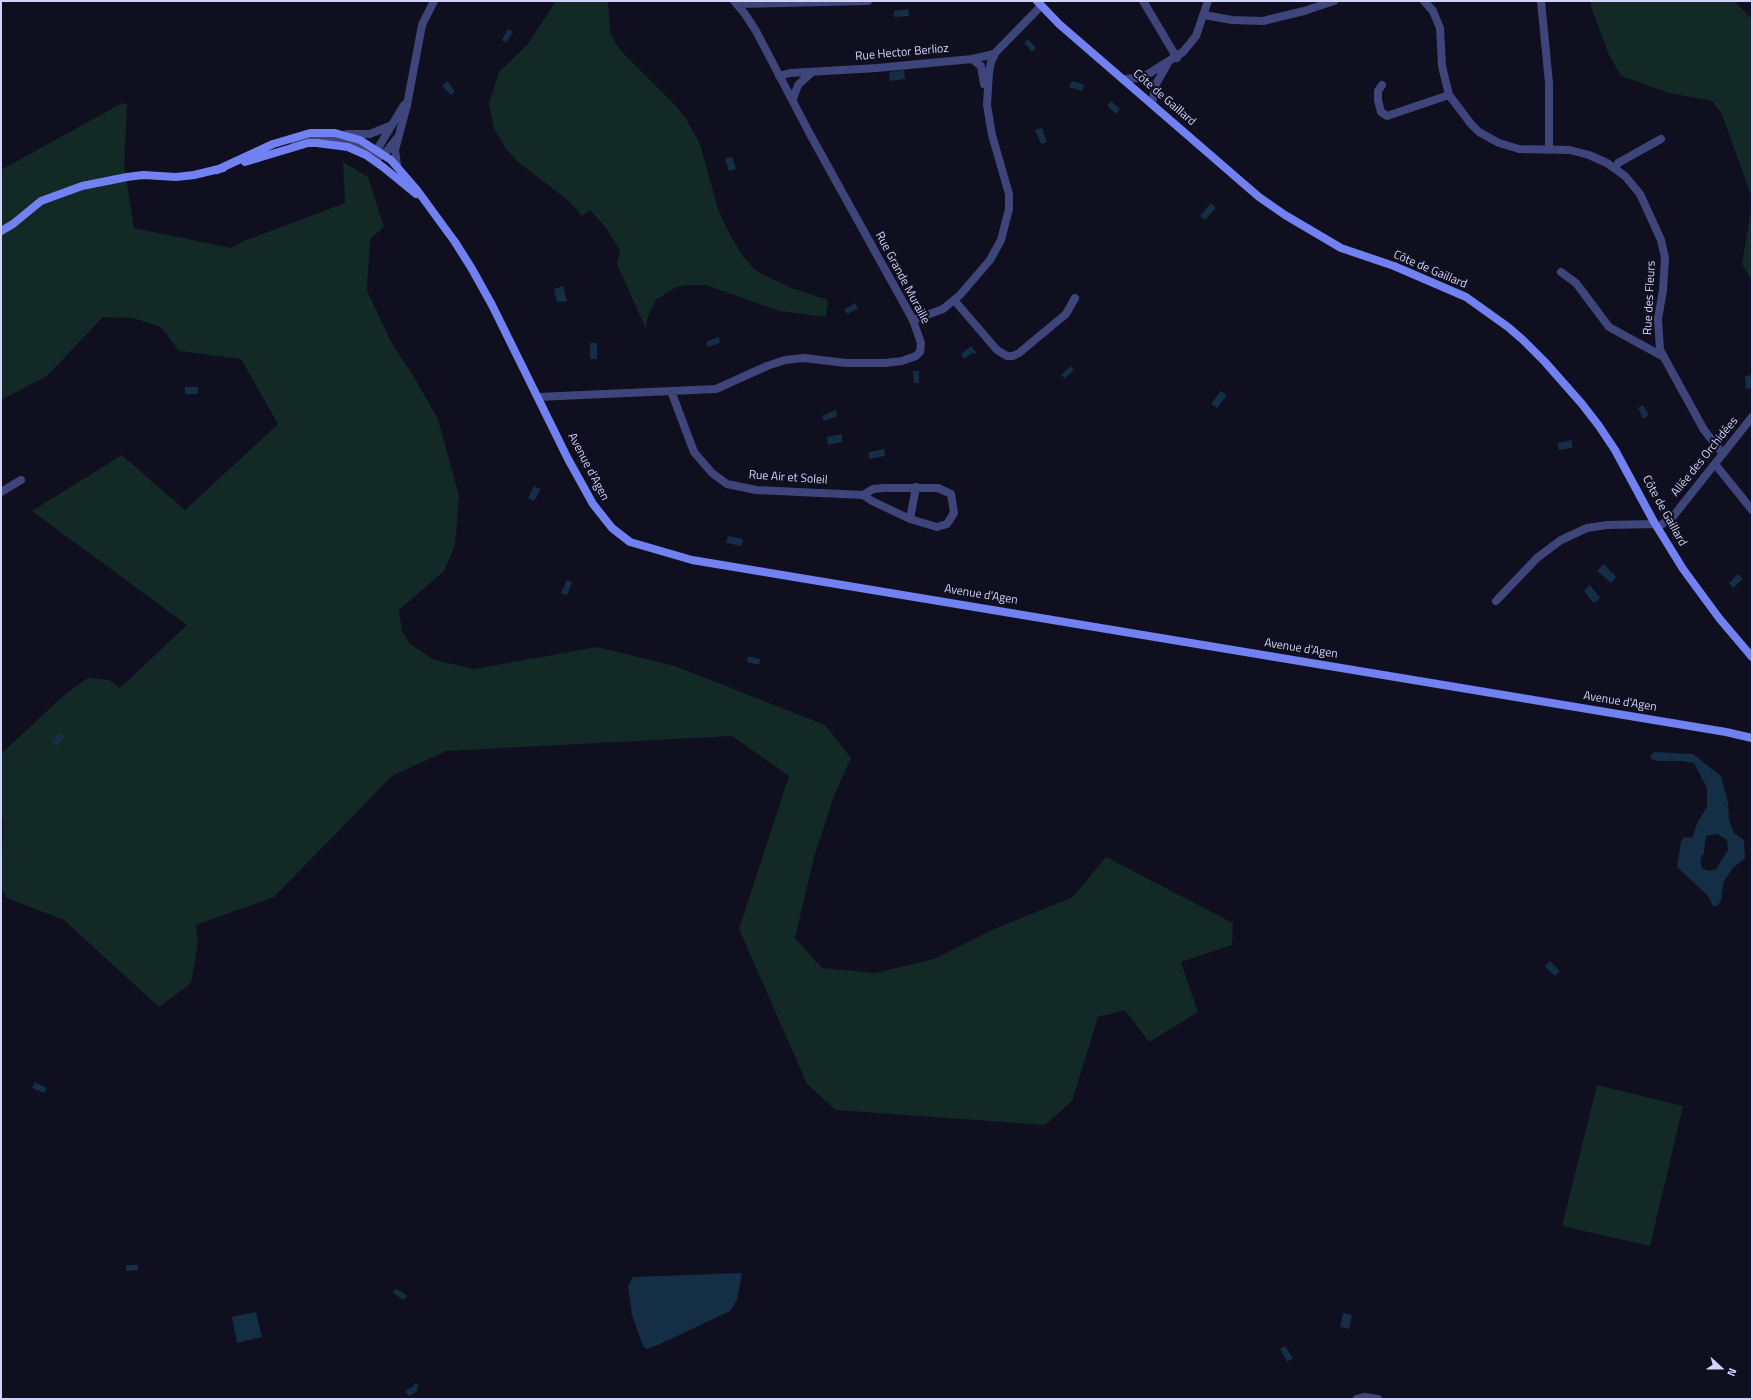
<!DOCTYPE html>
<meta charset="utf-8">
<style>
body{margin:0}
#map{position:relative;width:1753px;height:1400px;overflow:hidden;background:#0f0f20;font-family:"Titillium Web",sans-serif}
canvas{display:block}
.frame{position:absolute;inset:0;border:2px solid #d2d3fb;pointer-events:none}
.north{position:absolute;left:1701px;top:1348px;width:40px;height:40px;-webkit-text-stroke:3px #0f0f20;paint-order:stroke;rotate:111deg;font-size:11px;font-weight:700;line-height:16px;text-align:center;color:#d2d3fb}
.north::after{content:'';display:block;margin:auto;width:14px;height:18px;background:#d2d3fb;clip-path:polygon(50% 0,100% 100%,50% 72%,0 100%)}
</style>
<div id="map">
<canvas width="1753" height="1400"></canvas>
<div class="frame"></div>
<div class="north">N</div>
</div>
<script>
const ctx = document.querySelector('canvas').getContext('2d');
ctx.lineJoin = 'round';
function fill(path, color) {
  ctx.fillStyle = color;
  ctx.fill(path, 'evenodd');
}
function shape(rows) {
  const path = new Path2D();
  for (const r of rows) {
    path.moveTo(r[0], r[1]);
    for (let i = 2; i < r.length; i += 2) path.lineTo(r[i], r[i + 1]);
  }
  return path;
}
function strokePath(path, color, width, dash) {
  ctx.strokeStyle = color;
  ctx.lineWidth = width;
  ctx.lineCap = dash ? 'butt' : 'round';
  ctx.setLineDash(dash || []);
  ctx.stroke(path);
}
function drawText(font, color, halo, rows, align = 'center') {
  ctx.font = font + ' "Titillium Web",sans-serif';
  ctx.lineWidth = 4;
  ctx.setLineDash([]);
  ctx.textBaseline = 'middle';
  ctx.strokeStyle = halo;
  ctx.fillStyle = color;
  for (const [text, x, y, turn = 0] of rows) {
    ctx.save();
    ctx.translate(x, y);
    ctx.rotate((+turn || 0) * Math.PI / 180);
    ctx.textAlign = isNaN(turn) ? turn : align;
    if (halo) ctx.strokeText(text, 0, 0);
    ctx.fillText(text, 0, 0);
    ctx.restore();
  }
}
const green = shape([
 [556,1,608,1,610,31,616,44,623,53,676,106,686,119,700,144,718,209,730,235,743,256,754,269,762,274,792,288,828,300,826,317,779,311,706,285,686,285,674,288,656,300,648,316,646,329,617,264,620,251,607,229,590,210,582,216,570,202,517,161,506,149,494,129,489,103,499,72,527,45],
 [1591,1,1734,1,1752,19,1752,198,1722,114,1712,101,1669,93,1621,76,1609,55,1591,7],
 [122,103,127,104,124,165,134,228,231,248,244,241,345,203,343,162,368,177,384,227,370,239,367,291,392,344,414,377,438,419,459,496,455,545,444,571,399,610,402,631,409,643,434,660,474,669,597,647,675,666,825,725,851,758,834,796,814,857,795,938,822,968,875,973,934,959,994,929,1073,897,1106,857,1233,923,1232,945,1181,962,1198,1012,1149,1042,1125,1010,1098,1017,1072,1101,1045,1125,836,1110,807,1084,739,929,789,776,732,736,446,751,392,776,274,897,196,925,198,943,191,983,159,1007,64,920,7,898,1,888,3,821,1,819,1,754,63,696,88,678,109,680,120,688,187,625,32,511,122,455,185,510,278,424,241,359,179,351,161,327,133,318,103,317,47,376,1,400,1,170],
 [1752,204,1752,280,1742,264],
 [1597,1085,1683,1106,1650,1246,1562,1226]
]);
const water = shape([
 [908,9,909,16,894,17,894,11],
 [508,29,513,32,506,43,502,40],
 [1028,39,1036,48,1032,52,1024,43],
 [904,70,905,79,890,81,889,72],
 [447,81,455,91,451,95,442,86],
 [1072,81,1084,85,1082,91,1069,87],
 [1111,101,1120,109,1116,114,1107,106],
 [1042,128,1047,142,1041,144,1035,130],
 [732,157,736,169,729,171,725,159],
 [1211,203,1216,208,1205,220,1200,216],
 [563,286,567,301,557,302,554,289],
 [855,303,858,308,848,314,844,310],
 [719,337,720,343,708,347,706,342],
 [590,343,597,343,597,359,590,359],
 [971,346,976,352,974,354,972,353,964,359,961,354],
 [1071,366,1074,370,1065,378,1061,375],
 [913,371,919,371,919,383,914,383],
 [1752,375,1752,388,1746,389,1745,376],
 [185,387,198,387,198,394,185,394],
 [1221,391,1227,395,1217,408,1211,404],
 [1643,405,1649,415,1643,419,1638,408],
 [836,410,837,416,824,421,822,416],
 [842,434,842,442,828,445,827,437],
 [1572,440,1572,448,1559,450,1558,443],
 [884,449,885,456,869,459,869,452],
 [534,486,541,489,534,501,528,498],
 [728,536,743,539,742,546,726,543],
 [1604,564,1616,577,1611,583,1597,571],
 [1738,574,1743,579,1733,588,1729,583],
 [567,580,572,582,567,595,561,593],
 [1590,585,1600,598,1594,603,1584,591],
 [748,656,760,659,759,665,747,662],
 [61,732,65,738,55,747,50,740],
 [1655,752,1693,754,1721,776,1728,803,1729,820,1734,833,1744,840,1745,858,1733,868,1724,881,1721,901,1717,906,1713,906,1708,896,1677,867,1681,842,1684,837,1692,838,1698,821,1707,807,1707,788,1694,763,1681,761,1657,761,1651,759,1651,755],
 [1717,834,1727,840,1728,850,1716,869,1709,871,1703,869,1700,861,1704,852,1706,836],
 [1550,961,1560,971,1555,976,1545,966],
 [35,1082,47,1088,44,1093,32,1088],
 [126,1265,138,1265,138,1270,126,1271],
 [742,1273,737,1300,730,1311,658,1345,647,1349,643,1346,632,1315,628,1286,633,1277],
 [396,1289,400,1291,408,1296,403,1300,395,1294,393,1292],
 [256,1312,262,1337,237,1343,232,1317],
 [1343,1313,1352,1315,1349,1329,1340,1327],
 [1285,1346,1293,1358,1287,1362,1280,1349],
 [414,1383,418,1384,417,1391,409,1396,407,1394,406,1390,414,1386]
]);
const street = shape([
 [1143,1,1177,58],
 [1424,1,1433,11,1440,28,1442,66,1449,95,1471,124,1479,132,1499,143,1519,149,1570,150,1589,155,1607,163,1625,176,1640,194,1661,240,1665,258,1663,290,1658,319,1660,350,1704,430,1723,454],
 [1541,1,1549,83,1549,150],
 [737,4,868,1],
 [1204,15,1232,20,1263,21,1304,11,1334,1],
 [972,59,981,66,984,84],
 [779,76,790,73,877,68,972,59,994,54],
 [1124,79,1142,78,1183,52,1196,36,1208,1],
 [1382,85,1378,91,1378,100,1381,112,1387,116,1449,95],
 [793,99,798,85,812,72],
 [1152,103,1156,84,1167,65],
 [347,134,370,134,392,125,404,105],
 [294,146,300,139,315,137,328,138,351,142,379,155,387,151,397,138],
 [378,158,378,148,392,125],
 [397,165,395,150,407,105,422,25,434,1],
 [1615,169,1618,163,1661,139],
 [1561,272,1576,283,1609,327,1662,356],
 [954,300,997,350,1007,356,1013,356,1019,353,1066,314,1075,298],
 [913,320,943,309,960,295,990,260,1001,240,1009,209,1009,194,992,135,987,105,989,72,991,62,996,52,1041,6],
 [671,391,694,452,712,473,727,484,756,490,863,495,872,501,910,519,937,527,947,524,954,513,951,494,938,488,884,488,873,489,863,495],
 [538,397,716,389,767,366,785,360,804,358,846,363,885,363,902,361,916,356,920,352,921,343,913,320,811,136,756,31,745,14,734,1],
 [1715,464,1752,510],
 [1,492,21,480],
 [910,519,916,487],
 [1657,527,1671,519,1752,417],
 [1496,601,1537,558,1561,540,1587,528,1607,525,1655,524],
 [1357,1399,1365,1397,1378,1399]
]);
const secondary = shape([
 [1037,1,1059,24,1259,197,1285,215,1341,248,1394,266,1466,297,1508,327,1523,340,1545,362,1582,404,1599,426,1615,450,1654,522,1683,569,1719,618,1752,657],
 [245,162,308,143,317,143,348,147,366,155,383,167,416,194],
 [217,170,273,144,310,133,335,133,360,140,391,160,417,190,455,242,472,269,492,305,568,459,593,504,612,528,630,542,692,560,1726,732,1752,738],
 [1,231,13,224,41,201,82,186,127,177,143,175,176,177,194,175,223,168]
]);
const streetNames = [
 ["Rue Hector Berlioz",902,53,-5],
 ["Côte de Gaillard",1164,98,41],
 ["Côte de Gaillard",1430,270,23],
 ["Rue Grande Muraille",902,278,62],
 ["Rue des Fleurs",1650,298,-87],
 ["Allée des Orchidées",1705,457,-51],
 ["Avenue d'Agen",588,467,62],
 ["Rue Air et Soleil",788,478,4],
 ["Côte de Gaillard",1664,511,61],
 ["Avenue d'Agen",981,595,9],
 ["Avenue d'Agen",1301,649,9],
 ["Avenue d'Agen",1620,702,9]
];
fill(green, '#122925');
fill(water, '#132e45');
strokePath(street, '#3e457a', 8);
strokePath(secondary, '#7281f2', 8);
drawText('12px', '#d2d3fb', '#0f0f20', streetNames);
</script>
